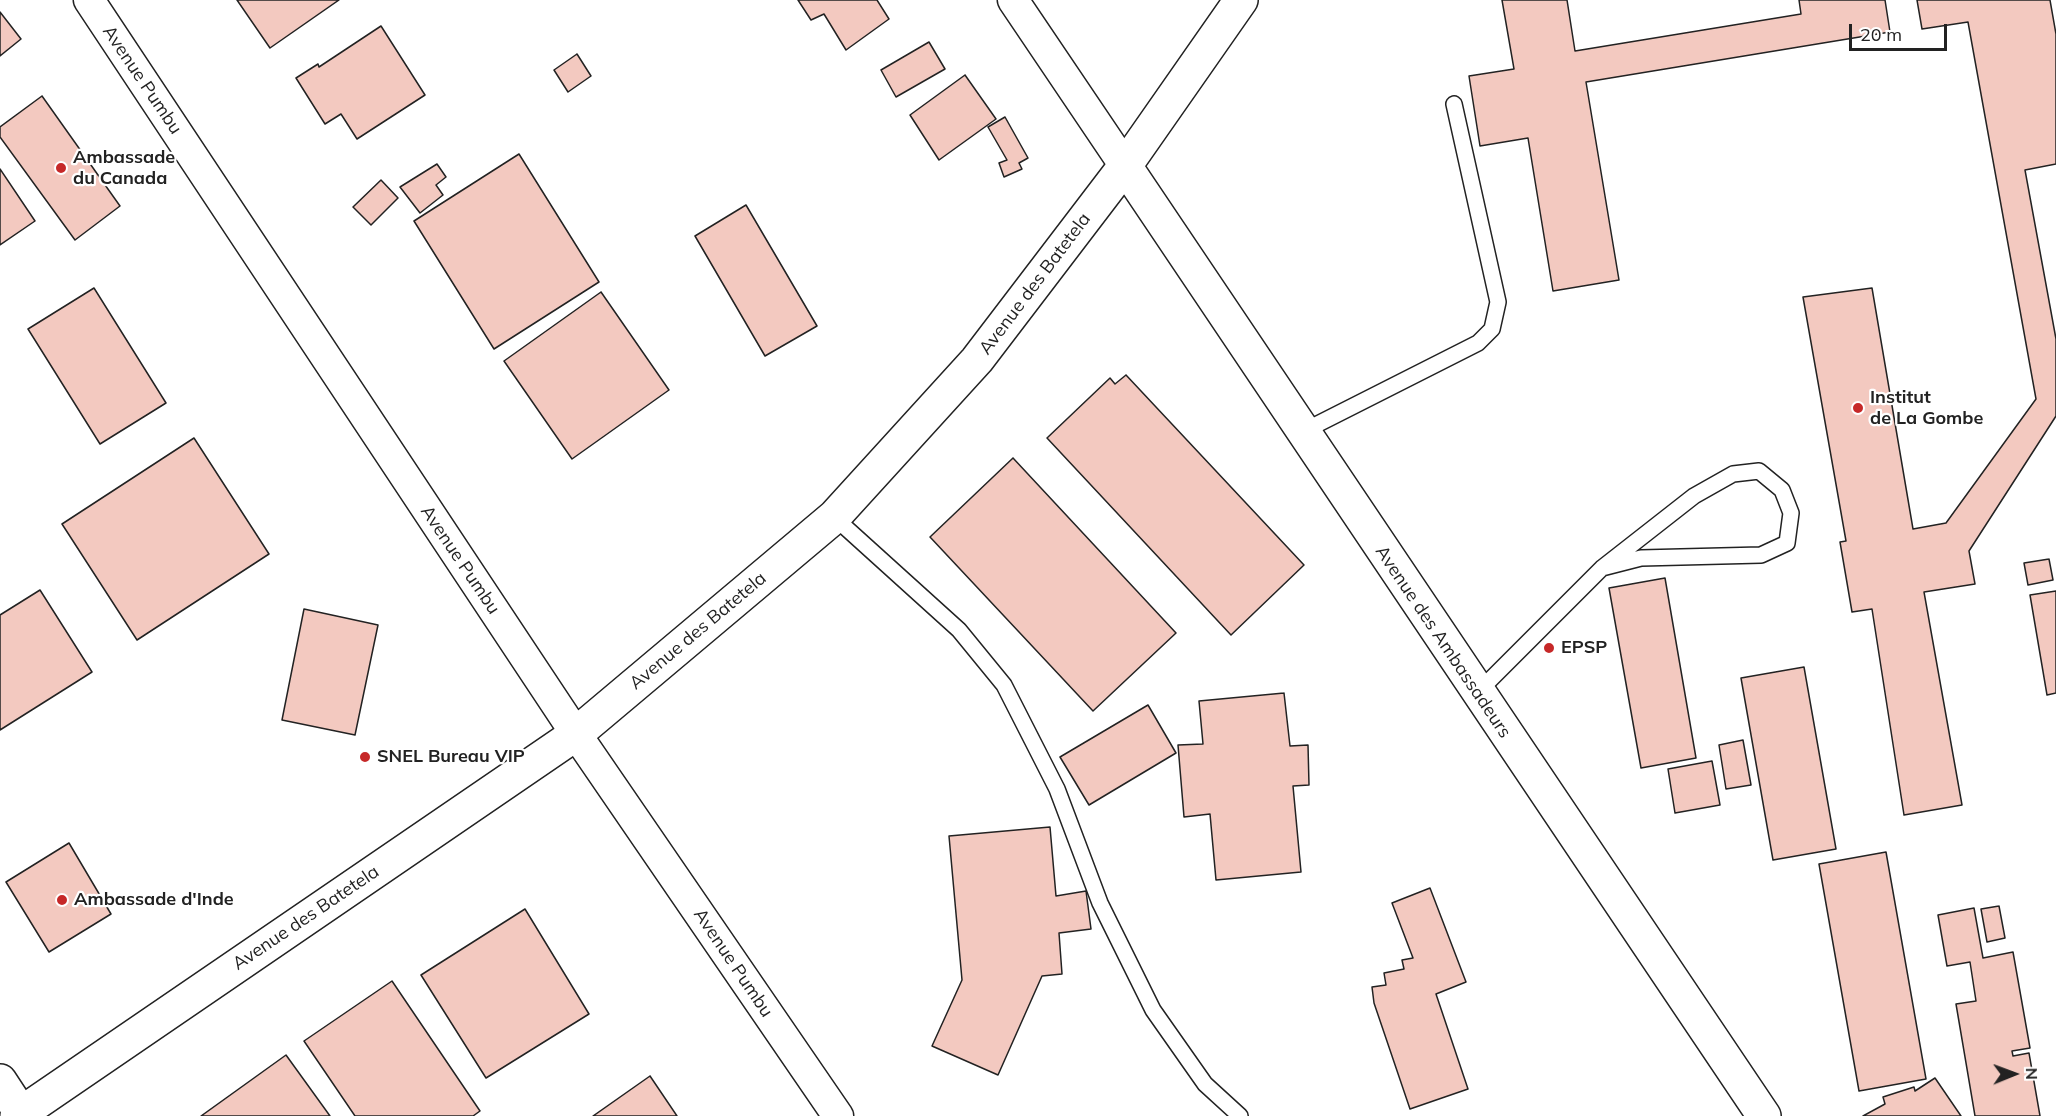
<!DOCTYPE html>
<style>
body{margin:0}
#map{position:relative;width:2056px;height:1116px;overflow:hidden;background:#fff;font-family:Mulish,sans-serif}
canvas{display:block}
.north{position:absolute;left:1984px;top:1044px;width:60px;height:60px;-webkit-text-stroke:4px #fff;paint-order:stroke;rotate:89deg;font-size:16px;font-weight:700;line-height:24px;text-align:center;color:#222}
.north::after{content:'';display:block;margin:auto;width:21px;height:27px;background:#222;clip-path:polygon(50% 0,100% 100%,50% 72%,0 100%)}
.scale{position:absolute;left:1849px;top:24px;width:98px;height:27px;box-sizing:border-box;border:3px solid #222;border-top:0;padding-left:8px;font-size:18px;line-height:21px;white-space:nowrap;color:#222;-webkit-text-stroke:4px #fff;paint-order:stroke}
</style>
<div id="map">
<canvas width="2056" height="1116"></canvas>
<div class="north">N</div>
<div class="scale">20 m</div>
</div>
<script>
const ctx = document.querySelector('canvas').getContext('2d');
ctx.lineJoin = 'round';
function fill(path, color) {
  ctx.fillStyle = color;
  ctx.fill(path, 'evenodd');
}
function shape(rows) {
  const path = new Path2D();
  for (const r of rows) {
    path.moveTo(r[0], r[1]);
    for (let i = 2; i < r.length; i += 2) path.lineTo(r[i], r[i + 1]);
  }
  return path;
}
function strokePath(path, color, width, dash) {
  ctx.strokeStyle = color;
  ctx.lineWidth = width;
  ctx.lineCap = dash ? 'butt' : 'round';
  ctx.setLineDash(dash || []);
  ctx.stroke(path);
}
function drawText(font, color, halo, rows, align = 'center') {
  ctx.font = font + ' Mulish,sans-serif';
  ctx.lineWidth = 4.5;
  ctx.setLineDash([]);
  ctx.textBaseline = 'middle';
  ctx.strokeStyle = halo;
  ctx.fillStyle = color;
  for (const [text, x, y, turn = 0] of rows) {
    ctx.save();
    ctx.translate(x, y);
    ctx.rotate((+turn || 0) * Math.PI / 180);
    ctx.textAlign = isNaN(turn) ? turn : align;
    if (halo) ctx.strokeText(text, 0, 0);
    ctx.fillText(text, 0, 0);
    ctx.restore();
  }
}
const building = shape([
 [237,0,339,0,270,48,237,0],
 [798,0,877,0,889,19,846,50,824,14,811,20,798,0],
 [1502,0,1567,0,1575,51,1801,14,1799,0,1885,0,1890,32,1586,82,1619,280,1553,291,1528,138,1480,146,1469,76,1514,69,1502,0],
 [1917,0,2050,0,2056,34,2056,164,2025,170,2056,339,2056,416,1969,551,1975,584,1924,592,1962,805,1904,815,1872,609,1852,612,1840,542,1846,541,1803,297,1872,288,1913,529,1946,523,2036,399,1968,22,1922,29,1917,0],
 [0,12,21,39,0,56,0,12],
 [381,26,425,95,357,139,341,114,325,124,296,78,318,64,319,67,381,26],
 [929,42,945,69,896,97,881,70,929,42],
 [577,54,591,76,568,92,554,70,577,54],
 [965,75,996,119,939,160,910,115,965,75],
 [42,96,120,206,75,240,0,137,0,127,42,96],
 [1005,117,1028,158,1019,163,1022,169,1004,177,999,163,1007,160,988,127,1005,117],
 [519,154,599,282,494,349,414,221,519,154],
 [437,164,446,177,436,185,443,195,420,213,400,187,437,164],
 [0,169,35,221,0,245,0,169],
 [381,180,398,198,371,225,353,207,381,180],
 [746,205,817,326,765,356,695,236,746,205],
 [94,288,166,403,100,444,28,329,94,288],
 [601,292,669,390,572,459,504,361,601,292],
 [1126,375,1304,565,1231,635,1047,438,1110,378,1115,384,1126,375],
 [194,438,269,554,137,640,62,524,194,438],
 [1013,458,1176,633,1093,711,930,537,1013,458],
 [2049,559,2053,580,2028,585,2024,563,2049,559],
 [1665,578,1696,758,1641,768,1609,588,1665,578],
 [40,590,92,672,0,730,0,615,40,590],
 [2056,591,2056,693,2047,695,2030,595,2056,591],
 [304,609,378,625,355,735,282,720,304,609],
 [1804,667,1836,849,1773,860,1741,678,1804,667],
 [1284,693,1290,746,1308,745,1309,785,1293,786,1301,872,1216,880,1210,814,1184,817,1178,745,1203,744,1199,701,1284,693],
 [1148,705,1176,753,1089,805,1060,757,1148,705],
 [1743,740,1751,785,1726,789,1719,745,1743,740],
 [1712,761,1720,805,1675,813,1668,769,1712,761],
 [1050,827,1056,896,1086,891,1091,929,1059,933,1062,974,1042,976,998,1075,932,1046,962,980,949,836,1050,827],
 [69,843,111,914,49,952,6,882,69,843],
 [1886,852,1926,1079,1859,1091,1819,864,1886,852],
 [1430,888,1466,982,1436,994,1468,1089,1410,1109,1374,1003,1372,987,1386,985,1384,973,1404,969,1402,960,1413,958,1392,903,1430,888],
 [1999,906,2005,938,1987,942,1981,909,1999,906],
 [1974,908,1983,958,2013,952,2030,1048,2012,1051,2013,1056,2029,1053,2040,1116,1975,1116,1956,1004,1976,1001,1970,962,1947,966,1938,915,1974,908],
 [525,909,589,1014,486,1078,421,975,525,909],
 [392,981,480,1111,473,1116,355,1116,304,1041,392,981],
 [286,1055,330,1116,201,1116,286,1055],
 [650,1076,677,1116,593,1116,650,1076],
 [1935,1078,1961,1116,1863,1116,1885,1104,1883,1097,1914,1087,1915,1091,1935,1078]
]);
const service = shape([
 [1302,432,1478,343,1492,329,1498,302,1454,104],
 [834,517,959,630,1004,685,1057,789,1100,903,1153,1010,1205,1084,1240,1116],
 [1477,693,1602,568,1694,496,1733,474,1759,471,1782,490,1791,513,1787,543,1761,555,1641,558,1602,568]
]);
const minor = shape([
 [89,0,576,734,838,1116],
 [1013,0,1125,166]
]);
const tertiary = shape([
 [1125,166,1764,1116],
 [17,1116,576,734,834,517,977,360,1125,166,1241,0]
]);
const secondary = shape([
 [0,1081,23,1116]
]);
const markers = [
 [61,168,6,"#c62828"],
 [1858,408,6,"#c62828"],
 [1549,648,6,"#c62828"],
 [365,757,6,"#c62828"],
 [62,900,6,"#c62828"]
];
const streetNames = [
 ["Avenue Pumbu",142,80,56],
 ["Avenue des Batetela",1035,284,-53],
 ["Avenue Pumbu",460,560,56],
 ["Avenue des Batetela",698,631,-40],
 ["Avenue des Ambassadeurs",1443,642,56],
 ["Avenue des Batetela",306,918,-34],
 ["Avenue Pumbu",733,963,56]
];
const poiNames = [
 ["Ambassade",73,158],
 ["du Canada",73,179],
 ["Institut",1870,398],
 ["de La Gombe",1870,419],
 ["EPSP",1561,648],
 ["SNEL Bureau VIP",377,757],
 ["Ambassade d'Inde",74,900]
];
fill(building, '#f3c9c0');
strokePath(building, '#222', 1.5);
strokePath(service, '#222', 18);
strokePath(minor, '#222', 33);
strokePath(tertiary, '#222', 36);
strokePath(secondary, '#222', 36);
strokePath(service, '#fff', 15);
strokePath(minor, '#fff', 30);
strokePath(tertiary, '#fff', 33);
strokePath(secondary, '#fff', 33);
for (const [x, y, r, color] of markers) {
  const dot = new Path2D();
  dot.arc(x, y, r, 0, 2 * Math.PI);
  ctx.fillStyle = color;
  ctx.fill(dot);
  strokePath(dot, '#fff', 2);
}
drawText('18px', '#222', '#fff', streetNames);
drawText('bold 18px', '#222', '#fff', poiNames, 'left');
</script>
